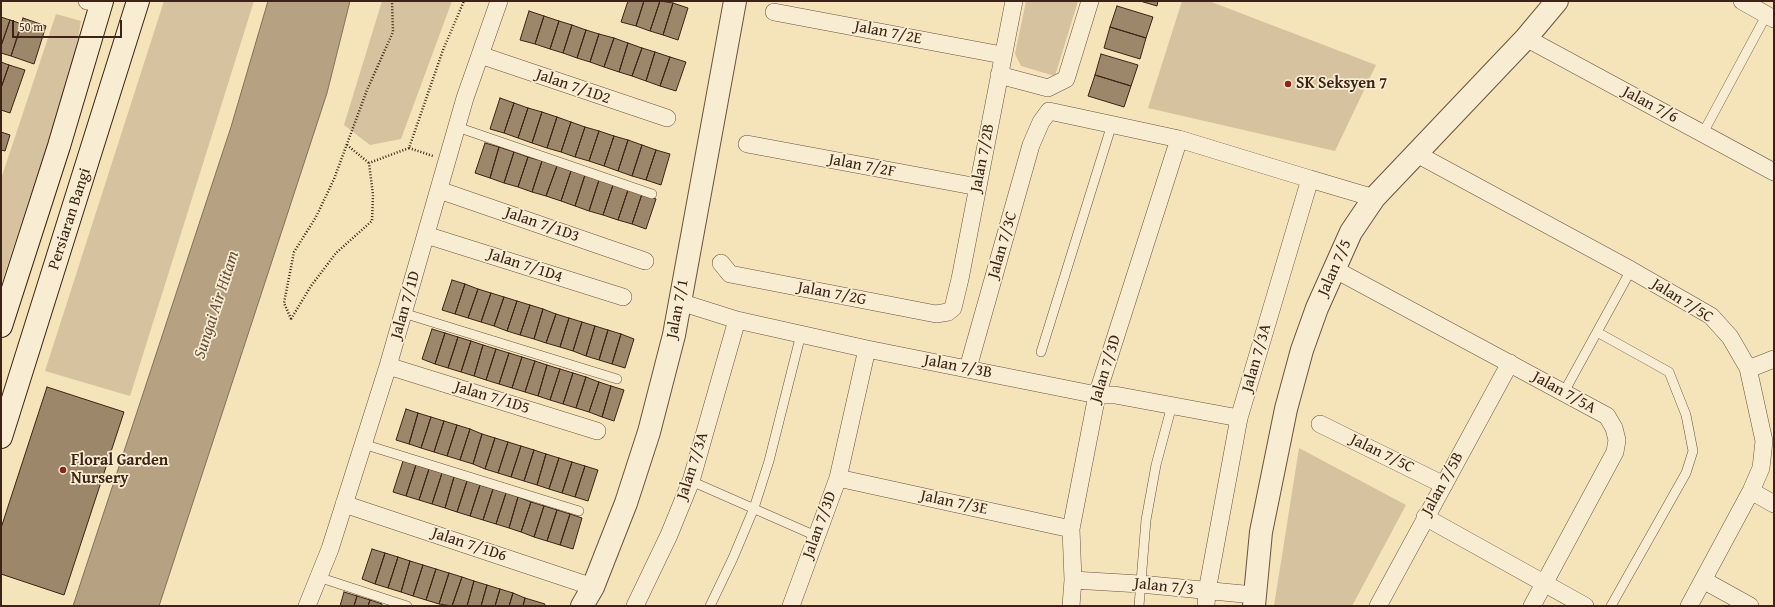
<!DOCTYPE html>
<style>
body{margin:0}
#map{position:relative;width:1775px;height:607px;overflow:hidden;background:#f5e3ba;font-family:"Gentium Book Plus",serif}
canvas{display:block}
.frame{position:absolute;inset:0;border:2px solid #3c2315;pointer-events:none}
.scale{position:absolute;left:12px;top:20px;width:110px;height:18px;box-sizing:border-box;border:2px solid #3c2315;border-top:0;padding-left:5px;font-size:12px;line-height:14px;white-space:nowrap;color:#3c2315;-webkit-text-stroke:3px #f8edd2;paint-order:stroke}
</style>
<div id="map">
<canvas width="1775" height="607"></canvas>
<div class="frame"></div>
<div class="scale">50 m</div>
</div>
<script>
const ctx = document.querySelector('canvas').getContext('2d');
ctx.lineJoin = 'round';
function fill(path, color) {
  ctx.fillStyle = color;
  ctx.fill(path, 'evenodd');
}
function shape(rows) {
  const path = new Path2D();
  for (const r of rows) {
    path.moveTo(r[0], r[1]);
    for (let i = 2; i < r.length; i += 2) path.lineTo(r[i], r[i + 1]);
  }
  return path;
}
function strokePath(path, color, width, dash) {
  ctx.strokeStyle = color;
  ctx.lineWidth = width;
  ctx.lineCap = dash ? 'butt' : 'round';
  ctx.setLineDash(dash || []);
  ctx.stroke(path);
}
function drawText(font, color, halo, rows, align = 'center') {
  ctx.font = font + ' "Gentium Book Plus",serif';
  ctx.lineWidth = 3.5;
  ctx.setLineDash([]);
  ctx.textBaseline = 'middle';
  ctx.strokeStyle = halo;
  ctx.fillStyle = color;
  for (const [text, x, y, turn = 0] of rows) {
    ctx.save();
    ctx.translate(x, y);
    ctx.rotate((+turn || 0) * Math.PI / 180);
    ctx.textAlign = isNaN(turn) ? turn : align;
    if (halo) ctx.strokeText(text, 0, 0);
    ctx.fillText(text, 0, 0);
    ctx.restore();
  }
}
const green = shape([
 [164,1,254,1,130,396,45,371],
 [382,1,452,1,401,139,370,145,344,125],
 [1026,1,1078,1,1055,76,1021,66,1015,54],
 [1182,1,1209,1,1376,65,1335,151,1148,108],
 [56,14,81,21,74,63,1,285,1,179],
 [1299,448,1406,505,1352,606,1274,606]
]);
const water = shape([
 [268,1,350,1,327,93,159,606,73,606,231,127,268,1]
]);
const building = shape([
 [628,1,644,1,636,26,621,22,628,1],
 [644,1,660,1,650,31,636,26,644,1],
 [660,1,673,3,663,35,650,31,660,1],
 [1140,1,1158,1,1157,6,1140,1],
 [673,3,688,8,678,40,663,35,673,3],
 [1117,6,1153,17,1146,38,1110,27,1117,6],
 [529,11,544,16,535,44,520,40,529,11],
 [544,16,559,21,550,49,535,44,544,16],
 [1,17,10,20,1,46,1,17],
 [23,18,46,26,34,64,11,56,23,18],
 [10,20,22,24,11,56,1,53,1,46,10,20],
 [559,21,572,25,563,53,550,49,559,21],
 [572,25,586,30,577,58,563,53,572,25],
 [1110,27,1146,38,1140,59,1104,48,1110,27],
 [586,30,599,34,590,62,577,58,586,30],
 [599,34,614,38,604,67,590,62,599,34],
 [614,38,628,43,619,72,604,67,614,38],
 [628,43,642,48,632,76,619,72,628,43],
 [642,48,655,52,646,81,632,76,642,48],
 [655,52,670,57,660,86,646,81,655,52],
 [1101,54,1138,65,1131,86,1095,75,1101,54],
 [670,57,686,62,676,91,660,86,670,57],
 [1,62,9,65,1,88,1,62],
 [9,65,25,70,10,113,1,110,1,88,9,65],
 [1095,75,1131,86,1124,107,1088,96,1095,75],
 [500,98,514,103,504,133,490,129,500,98],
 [514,103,528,108,518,138,504,133,514,103],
 [528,108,542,112,532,143,518,138,528,108],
 [542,112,557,117,547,148,532,143,542,112],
 [557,117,571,122,561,152,547,148,557,117],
 [571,122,585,127,575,157,561,152,571,122],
 [585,127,599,131,589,161,575,157,585,127],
 [599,131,614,136,604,166,589,161,599,131],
 [1,132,10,135,5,151,1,150,1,132],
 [614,136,628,140,618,171,604,166,614,136],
 [628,140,642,145,632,176,618,171,628,140],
 [485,143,499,147,490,178,475,173,485,143],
 [642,145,656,150,646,180,632,176,642,145],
 [499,147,514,152,504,183,490,178,499,147],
 [656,150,670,154,661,185,646,180,656,150],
 [514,152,528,157,518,187,504,183,514,152],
 [528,157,542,161,532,192,518,187,528,157],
 [542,161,557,166,546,196,532,192,542,161],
 [557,166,571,171,561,201,546,196,557,166],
 [571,171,585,175,575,206,561,201,571,171],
 [585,175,599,180,589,211,575,206,585,175],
 [599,180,613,185,603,215,589,211,599,180],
 [613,185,628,190,618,220,603,215,613,185],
 [628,190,642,194,632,224,618,220,628,190],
 [642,194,656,199,646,229,632,224,642,194],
 [452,280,465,284,455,314,442,310,452,280],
 [465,284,478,289,468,318,455,314,465,284],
 [478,289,491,293,481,322,468,318,478,289],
 [491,293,504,297,494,326,481,322,491,293],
 [504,297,517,301,507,331,494,326,504,297],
 [517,301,530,305,520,335,507,331,517,301],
 [530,305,543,309,534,339,520,335,530,305],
 [543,309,556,314,546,343,534,339,543,309],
 [556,314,569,318,560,347,546,343,556,314],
 [569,318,582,322,573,351,560,347,569,318],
 [582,322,595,326,586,356,573,351,582,322],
 [595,326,608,330,599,360,586,356,595,326],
 [432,329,445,333,435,364,422,359,432,329],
 [608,330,621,334,612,364,599,360,608,330],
 [445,333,458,337,448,368,435,364,445,333],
 [621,334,634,339,625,368,612,364,621,334],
 [458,337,471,341,461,372,448,368,458,337],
 [471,341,483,345,474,376,461,372,471,341],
 [483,345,496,349,486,380,474,376,483,345],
 [496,349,509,353,499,384,486,380,496,349],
 [509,353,522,357,512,388,499,384,509,353],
 [522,357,535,361,525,392,512,388,522,357],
 [535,361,547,365,538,396,525,392,535,361],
 [547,365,560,369,550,400,538,396,547,365],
 [560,369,573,373,563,404,550,400,560,369],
 [573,373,586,377,576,408,563,404,573,373],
 [586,377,599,382,589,412,576,408,586,377],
 [599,382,611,386,602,417,589,412,599,382],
 [611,386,624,390,614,421,602,417,611,386],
 [47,387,124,412,64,595,1,574,1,528,47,387],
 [406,409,418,413,409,444,396,440,406,409],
 [418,413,431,417,421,448,409,444,418,413],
 [431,417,444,421,434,452,421,448,431,417],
 [444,421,457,425,447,456,434,452,444,421],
 [457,425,470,429,460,460,447,456,457,425],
 [470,429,482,434,473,464,460,460,470,429],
 [482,434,495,438,485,469,473,464,482,434],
 [495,438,508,442,498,473,485,469,495,438],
 [508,442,521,446,511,477,498,473,508,442],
 [521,446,534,450,524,481,511,477,521,446],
 [534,450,546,454,537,485,524,481,534,450],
 [546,454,559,458,549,489,537,485,546,454],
 [559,458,572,462,562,493,549,489,559,458],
 [403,461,416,465,406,496,393,492,403,461],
 [572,462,585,466,575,497,562,493,572,462],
 [416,465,429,469,419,500,406,496,416,465],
 [585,466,598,470,588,501,575,497,585,466],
 [429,469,442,473,432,504,419,500,429,469],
 [442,473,454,477,445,508,432,504,442,473],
 [454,477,467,481,457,512,445,508,454,477],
 [467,481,480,485,470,516,457,512,467,481],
 [480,485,493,489,483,520,470,516,480,485],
 [493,489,506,493,496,524,483,520,493,489],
 [506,493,518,497,509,528,496,524,506,493],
 [518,497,531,502,521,532,509,528,518,497],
 [531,502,544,506,534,537,521,532,531,502],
 [544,506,557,510,547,541,534,537,544,506],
 [557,510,570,514,560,545,547,541,557,510],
 [570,514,582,518,573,549,560,545,570,514],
 [372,549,385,553,375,584,362,579,372,549],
 [385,553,398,557,388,588,375,584,385,553],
 [398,557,410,561,401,592,388,588,398,557],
 [410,561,423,565,413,596,401,592,410,561],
 [423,565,436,569,426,600,413,596,423,565],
 [436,569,449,573,439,604,426,600,436,569],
 [449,573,462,577,452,606,439,604,449,573],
 [462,577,474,581,467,606,452,606,462,577],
 [474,581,487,585,481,606,467,606,474,581],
 [487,585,500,589,495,606,481,606,487,585],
 [500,589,513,593,509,606,495,606,500,589],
 [344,592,357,596,354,606,340,606,344,592],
 [513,593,525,598,523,606,509,606,513,593],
 [357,596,370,600,368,606,354,606,357,596],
 [525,598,545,604,544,606,523,606,525,598],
 [370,600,382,604,382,606,368,606,370,600]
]);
const path = shape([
 [347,145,369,163],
 [409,148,433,156],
 [291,319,311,286,336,253,372,221,373,195,369,163,409,148,443,50,464,1],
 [291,319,284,303,294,252,316,217,334,179,367,90,393,32,392,1]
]);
const service = shape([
 [457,127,652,194],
 [1703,133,1767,14],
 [403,313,617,379],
 [1597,332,1669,372,1686,415,1693,451,1686,473,1611,606],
 [1041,352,1112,124],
 [1564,392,1631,270],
 [363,444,579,511],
 [691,481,816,536],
 [318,577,407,606],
 [710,606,733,558,754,508,769,461,801,334],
 [1139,606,1146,520,1156,465,1172,405]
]);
const minor = shape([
 [87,1,102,4],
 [1742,1,1774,19],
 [774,12,1002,55],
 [1526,38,1774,172],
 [480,55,667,118],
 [999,75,1048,88,1066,79,1090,1],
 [747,144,978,187],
 [1415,153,1631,270,1711,316,1730,337,1748,368,1764,441,1761,468,1751,491,1689,606],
 [439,190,645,261],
 [426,235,623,297],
 [721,263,730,274,936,314,948,312,953,308,960,279,1014,1],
 [1334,269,1607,416,1614,428,1617,440,1615,452,1532,606],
 [680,302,737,320,867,349,1097,395,1115,395,1239,418],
 [388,366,597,431],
 [968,368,1031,145,1041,122,1049,111,1179,139,1310,179],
 [1748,368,1751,368,1774,359],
 [1320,424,1444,485],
 [838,478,1071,529],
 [1751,491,1774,504],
 [344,504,593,587],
 [1425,517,1585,606],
 [1073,580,1140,584,1254,595],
 [1703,580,1750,606],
 [307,606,330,549,388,366,465,98,499,1],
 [635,606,669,535,691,481,737,320],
 [791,606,838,478,867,349],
 [1071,606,1073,580,1071,529,1097,395,1179,139],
 [1206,606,1207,591,1239,418,1310,179,1374,198],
 [1378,606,1510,363]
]);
const tertiary = shape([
 [582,606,593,587,626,503,649,432,674,335,735,1],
 [1254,606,1261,532,1286,409,1302,350,1317,308,1351,232,1374,198,1526,38,1557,1]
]);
const secondary = shape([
 [1,326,59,146,102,1],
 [1,437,138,1]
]);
const markers = [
 [1288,84,4,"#8f2418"],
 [63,470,4,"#8f2418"]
];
const streetNames = [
 ["Jalan 7/2E",888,33,11],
 ["Jalan 7/1D2",573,87,19],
 ["Jalan 7/6",1650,105,28],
 ["Jalan 7/2B",983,158,-79],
 ["Jalan 7/2F",862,166,11],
 ["Persiaran Bangi",70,219,-72],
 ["Jalan 7/1D3",542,225,19],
 ["Jalan 7/3C",1003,245,-74],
 ["Jalan 7/1D4",525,266,18],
 ["Jalan 7/5",1335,268,-66],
 ["Jalan 7/2G",832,294,11],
 ["Jalan 7/5C",1682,301,32],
 ["Jalan 7/1D",406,305,-74],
 ["Jalan 7/1",678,309,-79],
 ["Jalan 7/3A",1257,358,-74],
 ["Jalan 7/3B",958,367,11],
 ["Jalan 7/3D",1106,369,-73],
 ["Jalan 7/5A",1564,393,29],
 ["Jalan 7/1D5",492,398,17],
 ["Jalan 7/5C",1382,454,26],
 ["Jalan 7/3A",693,466,-72],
 ["Jalan 7/5B",1443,484,-61],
 ["Jalan 7/3E",954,503,12],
 ["Jalan 7/3D",820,525,-70],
 ["Jalan 7/1D6",469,545,18],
 ["Jalan 7/3",1164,587,6]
];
const poiNames = [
 ["SK Seksyen 7",1296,84],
 ["Floral Garden",71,461],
 ["Nursery",71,479]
];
const waterNames = [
 ["Sungai Air Hitam",217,305,-72]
];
fill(green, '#d6c29e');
fill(water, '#b6a282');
strokePath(water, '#856f56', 1);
fill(building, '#9c876b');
strokePath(building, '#3c2315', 1);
strokePath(service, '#6a533e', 10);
strokePath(minor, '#6a533e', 18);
strokePath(tertiary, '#6a533e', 24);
strokePath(secondary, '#3c2315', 24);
strokePath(path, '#3c2315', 2.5, [1, 2]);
strokePath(service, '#f8edd2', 9);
strokePath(minor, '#f8edd2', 17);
strokePath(tertiary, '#f8edd2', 22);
strokePath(secondary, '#f8edd2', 22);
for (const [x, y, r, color] of markers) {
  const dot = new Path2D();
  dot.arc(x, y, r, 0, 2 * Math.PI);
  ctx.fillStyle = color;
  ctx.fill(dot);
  strokePath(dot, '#f8edd2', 1.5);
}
drawText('16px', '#3c2315', '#f8edd2', streetNames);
drawText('bold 16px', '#3c2315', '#f8edd2', poiNames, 'left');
drawText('italic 17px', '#674f3b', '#f8edd2', waterNames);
</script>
